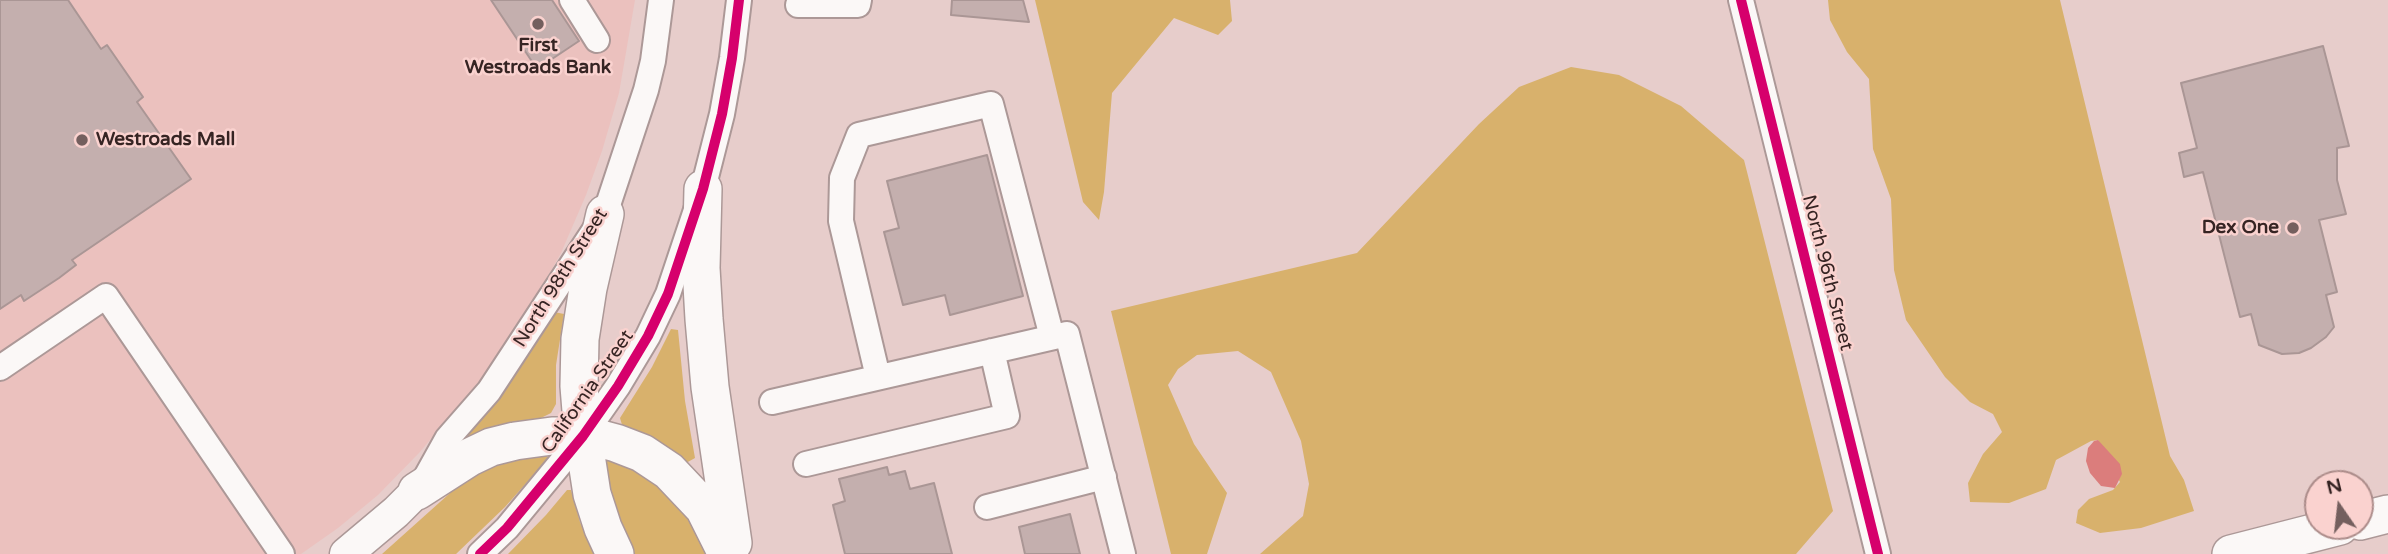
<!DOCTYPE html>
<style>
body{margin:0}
#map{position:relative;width:2388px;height:554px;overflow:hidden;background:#e7cdcb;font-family:"Varela Round",sans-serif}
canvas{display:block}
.north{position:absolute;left:2304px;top:470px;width:70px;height:70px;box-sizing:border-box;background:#fad2cf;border:2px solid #ac8c8a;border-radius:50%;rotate:346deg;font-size:19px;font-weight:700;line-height:28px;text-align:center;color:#362423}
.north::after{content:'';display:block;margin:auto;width:24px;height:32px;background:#745f5e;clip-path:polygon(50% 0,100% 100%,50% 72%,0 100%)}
</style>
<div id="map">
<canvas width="2388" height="554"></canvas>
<div class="north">N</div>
</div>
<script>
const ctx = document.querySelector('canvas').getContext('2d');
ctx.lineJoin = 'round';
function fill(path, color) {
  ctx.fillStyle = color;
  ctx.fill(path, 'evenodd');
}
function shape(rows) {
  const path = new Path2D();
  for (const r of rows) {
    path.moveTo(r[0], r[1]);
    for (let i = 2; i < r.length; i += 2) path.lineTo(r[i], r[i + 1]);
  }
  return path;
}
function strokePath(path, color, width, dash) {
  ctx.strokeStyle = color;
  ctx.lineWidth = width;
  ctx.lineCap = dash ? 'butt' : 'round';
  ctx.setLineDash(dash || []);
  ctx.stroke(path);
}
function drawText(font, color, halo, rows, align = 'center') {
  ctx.font = font + ' "Varela Round",sans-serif';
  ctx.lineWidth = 5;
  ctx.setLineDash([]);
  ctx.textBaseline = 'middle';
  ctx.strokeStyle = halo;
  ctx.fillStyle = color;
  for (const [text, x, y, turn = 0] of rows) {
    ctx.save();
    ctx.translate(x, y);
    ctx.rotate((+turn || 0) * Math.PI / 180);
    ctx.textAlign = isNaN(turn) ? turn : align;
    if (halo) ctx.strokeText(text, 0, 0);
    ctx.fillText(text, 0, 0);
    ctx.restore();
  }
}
const built = shape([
 [0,0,635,0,619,93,602,151,586,195,561,253,529,310,498,359,419,453,378,495,338,528,301,554,0,554]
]);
const green = shape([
 [1035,0,1230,0,1232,21,1218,35,1174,18,1112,93,1104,192,1099,220,1083,202],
 [1828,0,2060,0,2170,456,2184,480,2194,511,2141,528,2100,533,2076,523,2078,510,2089,499,2113,490,2120,482,2098,440,2091,441,2056,460,2046,489,2009,503,1970,502,1968,483,1983,454,2002,432,1993,414,1970,402,1945,377,1906,320,1894,270,1891,199,1873,149,1869,79,1847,52,1830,20],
 [1571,67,1619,75,1681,106,1744,160,1833,511,1796,554,1260,554,1303,516,1309,484,1301,441,1271,372,1238,351,1197,355,1178,369,1168,385,1194,444,1227,493,1207,554,1171,554,1111,311,1357,253,1479,124,1519,87],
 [554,312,564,314,556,365,556,404,551,413,541,418,513,422,466,441,463,439,497,400],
 [671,329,678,330,685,401,695,458,686,463,623,428,620,418,652,367],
 [543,452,548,457,545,462,505,507,456,554,382,554,459,485,499,463],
 [608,460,634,470,659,485,689,516,708,554,632,554,610,495,603,465],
 [567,490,571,490,580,522,594,554,508,554,546,515]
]);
const water = shape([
 [2098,440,2120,464,2122,474,2115,488,2101,486,2090,473,2086,461,2088,448,2094,441]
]);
const building = shape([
 [0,0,68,0,101,49,107,45,143,97,137,102,191,179,72,260,76,265,59,278,24,301,21,295,0,309,0,0],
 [491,0,552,0,579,41,537,69,491,0],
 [952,0,1023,0,1029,22,951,15,952,0],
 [2323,46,2349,146,2337,148,2337,180,2346,214,2319,220,2337,292,2326,295,2334,327,2326,337,2311,348,2299,353,2282,354,2259,345,2251,314,2240,317,2203,172,2184,177,2179,153,2197,148,2181,83,2323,46],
 [987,155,1023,296,950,315,945,295,903,305,884,232,899,228,887,181,987,155],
 [887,467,889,475,905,471,910,489,934,483,952,554,845,554,833,505,845,501,839,479,887,467],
 [1070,514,1080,554,1025,554,1019,527,1070,514]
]);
const minor = shape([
 [572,0,597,40],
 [1741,0,1878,554],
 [798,5,858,5,859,0],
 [0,368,106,296,282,554],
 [878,377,841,221,842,178,859,135,991,104,1052,337],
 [772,402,1067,334,1123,554],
 [806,464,1007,416,992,351],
 [422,484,447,439,489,391,605,214,646,90,653,61,661,0],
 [987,507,1104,477],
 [480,554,507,528,583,436,618,386,648,336,668,294,703,189,722,114,732,58,739,0]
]);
const major = shape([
 [346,554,396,512,417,491]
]);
const highway = shape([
 [703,189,701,268,704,319,710,387,733,543],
 [605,214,588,288,580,339,579,386,583,436,592,494,603,528,615,554],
 [417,491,470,457,491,447,515,441,552,436,590,436,616,443,642,453,669,471,704,508,727,554],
 [2360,521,2388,514],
 [2231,554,2340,526]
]);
const cycleway = shape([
 [1741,0,1878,554],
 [480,554,507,528,583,436,618,386,648,336,668,294,703,189,722,114,732,58,739,0]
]);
const markers = [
 [538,24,7,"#745f5e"],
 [82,140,7,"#745f5e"],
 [2293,228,7,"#745f5e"]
];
const poiNames = [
 ["First",538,46],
 ["Westroads Bank",538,68],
 ["Westroads Mall",96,140,"left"],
 ["Dex One",2279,228,"right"]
];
const streetNames = [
 ["North 96th Street",1827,273,76],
 ["North 98th Street",561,278,-58],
 ["California Street",588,392,-55]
];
fill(built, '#ebc1be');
fill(green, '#d8b16c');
fill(water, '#db7d7c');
fill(building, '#c4afae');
strokePath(building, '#aa9695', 2);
strokePath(minor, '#ac9897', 28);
strokePath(major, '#ac9897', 35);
strokePath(highway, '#ac9897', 40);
strokePath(minor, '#fbf8f7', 24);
strokePath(major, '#fbf8f7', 32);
strokePath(highway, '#fbf8f7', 37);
strokePath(cycleway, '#d6006c', 10);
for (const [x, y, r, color] of markers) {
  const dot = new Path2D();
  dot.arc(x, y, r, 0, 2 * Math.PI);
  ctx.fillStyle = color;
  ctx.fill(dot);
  strokePath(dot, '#fad2cf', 2.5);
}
drawText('bold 19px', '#362423', '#fad2cf', poiNames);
drawText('19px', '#362423', '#fad2cf', streetNames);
</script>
